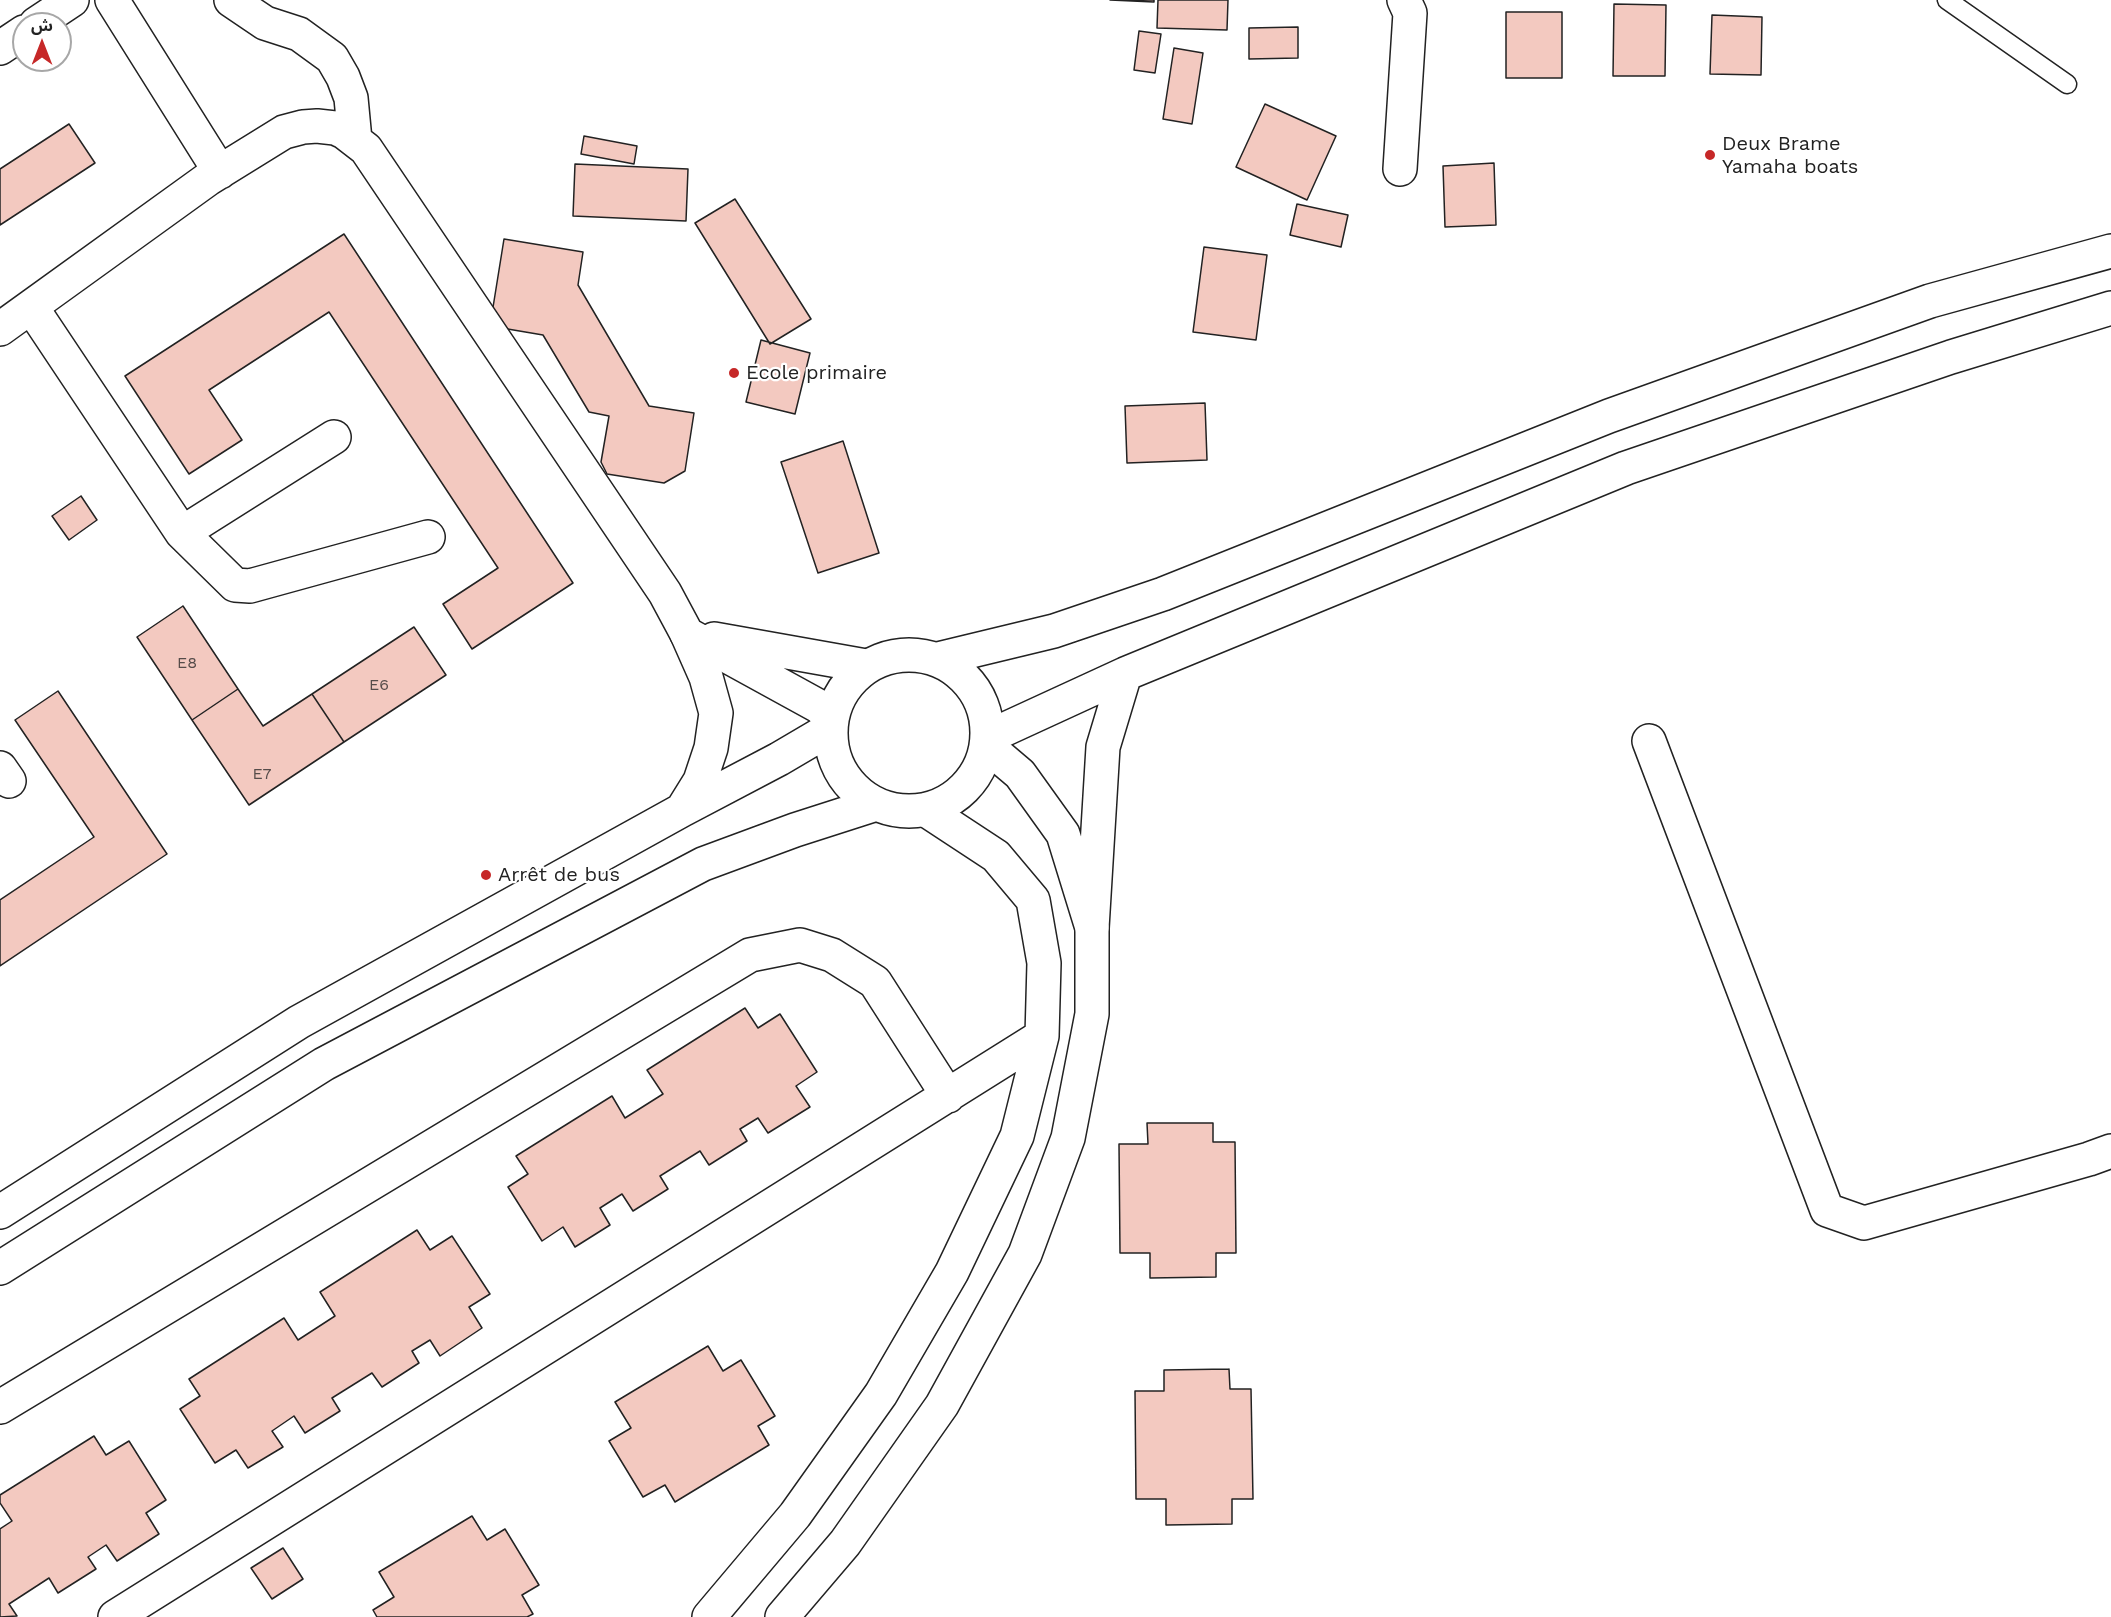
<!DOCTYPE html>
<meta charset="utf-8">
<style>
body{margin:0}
#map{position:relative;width:2111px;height:1617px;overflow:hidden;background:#fff;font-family:"Work Sans","Noto Sans Arabic",sans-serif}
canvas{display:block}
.north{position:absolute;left:12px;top:12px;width:60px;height:60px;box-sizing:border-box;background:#fff;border:2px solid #a7a7a7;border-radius:50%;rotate:0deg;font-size:16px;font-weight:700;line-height:24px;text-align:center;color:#222}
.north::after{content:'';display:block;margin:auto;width:21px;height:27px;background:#c62828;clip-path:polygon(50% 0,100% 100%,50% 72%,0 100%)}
</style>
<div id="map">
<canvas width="2111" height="1617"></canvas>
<div class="north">ش</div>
</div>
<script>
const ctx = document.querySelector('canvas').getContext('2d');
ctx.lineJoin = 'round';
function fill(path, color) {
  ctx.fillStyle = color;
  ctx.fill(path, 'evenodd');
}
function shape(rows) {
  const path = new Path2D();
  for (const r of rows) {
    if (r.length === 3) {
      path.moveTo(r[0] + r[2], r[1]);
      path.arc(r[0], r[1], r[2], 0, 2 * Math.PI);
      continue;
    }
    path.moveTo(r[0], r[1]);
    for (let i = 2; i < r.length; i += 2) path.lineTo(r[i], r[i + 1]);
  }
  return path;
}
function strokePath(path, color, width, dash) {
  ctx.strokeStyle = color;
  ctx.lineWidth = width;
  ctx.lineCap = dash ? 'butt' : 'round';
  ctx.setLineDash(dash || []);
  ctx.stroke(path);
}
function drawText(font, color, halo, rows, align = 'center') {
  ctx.font = font + ' "Work Sans",sans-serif';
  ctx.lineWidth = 4.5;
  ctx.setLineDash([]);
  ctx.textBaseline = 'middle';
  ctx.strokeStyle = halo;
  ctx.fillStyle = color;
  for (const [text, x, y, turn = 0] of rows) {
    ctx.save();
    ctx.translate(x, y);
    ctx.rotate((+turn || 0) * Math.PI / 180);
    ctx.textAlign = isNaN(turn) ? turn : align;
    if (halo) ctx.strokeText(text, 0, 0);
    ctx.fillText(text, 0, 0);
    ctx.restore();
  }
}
const building = shape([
 [1110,0,1154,0,1154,2,1110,0],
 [1158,0,1228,0,1227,30,1157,28,1158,0],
 [1614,4,1666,5,1665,76,1613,76,1614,4],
 [1506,12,1562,12,1562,78,1506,78,1506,12],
 [1712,15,1762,17,1761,75,1710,74,1712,15],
 [1298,27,1298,58,1249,59,1249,28,1298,27],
 [1139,31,1161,34,1155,73,1134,70,1139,31],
 [1174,48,1203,53,1192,124,1163,119,1174,48],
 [1265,104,1336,136,1307,200,1236,167,1265,104],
 [69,124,95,163,0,225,0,169,69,124],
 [584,136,637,146,634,164,581,154,584,136],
 [1494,163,1496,225,1445,227,1443,166,1494,163],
 [575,164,688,169,686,221,573,216,575,164],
 [735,199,811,319,770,344,695,223,735,199],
 [1297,204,1348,215,1341,247,1290,235,1297,204],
 [344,234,573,583,472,649,443,604,498,568,329,312,209,390,242,440,189,474,125,376,344,234],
 [504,239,583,252,578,285,649,406,694,413,685,471,664,483,607,474,601,462,609,416,589,412,543,335,490,326,504,239],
 [1204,247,1267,255,1256,340,1193,332,1204,247],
 [761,340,810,353,795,414,746,402,761,340],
 [1205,403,1207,460,1127,463,1125,406,1205,403],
 [843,441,879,553,818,573,781,462,843,441],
 [81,496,97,520,69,540,52,516,81,496],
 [183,606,238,689,192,720,137,637,183,606],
 [414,627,446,675,344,742,312,694,414,627],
 [238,689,263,726,312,694,344,742,249,805,192,720,238,689],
 [58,691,167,854,0,966,0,900,94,837,15,720,58,691],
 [745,1008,758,1028,780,1014,817,1072,796,1086,810,1107,768,1133,758,1118,740,1129,747,1141,709,1165,700,1151,660,1176,668,1189,633,1211,622,1194,600,1208,610,1225,575,1247,563,1227,542,1241,508,1187,528,1174,516,1156,612,1096,625,1118,663,1094,647,1070,745,1008],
 [1147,1123,1213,1123,1213,1142,1235,1142,1236,1253,1216,1253,1216,1277,1150,1278,1150,1253,1120,1253,1119,1144,1148,1144,1147,1123],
 [417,1230,430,1250,452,1236,490,1294,469,1307,482,1328,440,1356,430,1340,412,1351,419,1363,382,1387,372,1373,332,1398,340,1411,305,1433,294,1416,272,1431,283,1447,248,1468,236,1450,215,1463,180,1409,200,1396,189,1379,284,1318,298,1340,335,1316,320,1292,417,1230],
 [708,1346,723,1371,741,1360,775,1416,758,1426,769,1445,675,1502,665,1485,643,1497,609,1441,631,1428,615,1402,708,1346],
 [1229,1369,1230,1389,1251,1389,1253,1499,1232,1499,1232,1524,1166,1525,1166,1499,1136,1499,1135,1391,1164,1391,1164,1370,1229,1369],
 [94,1436,106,1455,129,1441,166,1500,146,1513,159,1534,117,1561,106,1545,88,1557,96,1569,58,1593,49,1578,9,1604,17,1616,0,1617,0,1529,12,1521,0,1503,0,1495,94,1436],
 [472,1516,487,1540,505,1529,539,1585,522,1595,533,1614,527,1617,377,1617,373,1610,394,1597,379,1572,472,1516],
 [283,1548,303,1579,272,1599,251,1568,283,1548]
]);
const service = shape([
 [1947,0,2067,84]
]);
const minor = shape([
 [112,0,220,172],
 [231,0,265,23,299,34,332,58,343,77,351,98,355,140],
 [36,24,72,0],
 [0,48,24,32],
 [1400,169,1410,13,1404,0],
 [32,308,182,533,235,585,250,586,428,537],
 [0,329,208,179,284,132,303,127,317,126,335,128,344,132,366,149,665,593,687,634,820,707,831,719],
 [182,533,334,437],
 [714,639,866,666],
 [1649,741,1827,1210,1864,1223,2089,1159,2111,1151],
 [0,768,9,781],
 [0,1407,750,955,800,945,832,955,875,982,948,1096],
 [115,1617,1042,1036],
 [709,1617,795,1515,881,1394,952,1272,1017,1136,1042,1036,1044,963,1033,900,996,856,926,810],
 [782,1617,845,1543,942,1405,1025,1254,1068,1138,1092,1014,1092,928,1063,834,1020,774,987,746]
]);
const trunk = shape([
 [909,733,78],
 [938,659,1054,631,1163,594,1609,416,1930,301,2111,251],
 [988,737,1125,674,1626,468,1951,357,2111,308],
 [682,810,700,781,711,748,716,713,706,677,687,634],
 [1092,928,1103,747,1125,674],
 [0,1212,299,1022,682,810,779,759,830,729],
 [0,1268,324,1064,703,864,795,830,876,804]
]);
const markers = [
 [1710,155,6,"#c62828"],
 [734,373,6,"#c62828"],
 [486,875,6,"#c62828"]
];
const numberNames = [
 ["E8",187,663],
 ["E6",379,685],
 ["E7",262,774]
];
const poiNames = [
 ["Deux Brame",1722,144],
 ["Yamaha boats",1722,167],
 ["Ecole primaire",746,373],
 ["Arrêt de bus",498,875]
];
fill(building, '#f3c9c0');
strokePath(building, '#222', 1.5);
strokePath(service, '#222', 21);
strokePath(minor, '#222', 36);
strokePath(trunk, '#222', 36);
strokePath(service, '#fff', 18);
strokePath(minor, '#fff', 33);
strokePath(trunk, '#fff', 33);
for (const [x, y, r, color] of markers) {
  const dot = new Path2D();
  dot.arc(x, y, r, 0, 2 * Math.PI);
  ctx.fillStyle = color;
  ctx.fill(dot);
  strokePath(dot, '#fff', 2);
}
drawText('16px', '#564c4a', null, numberNames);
drawText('20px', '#222', '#fff', poiNames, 'left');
</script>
